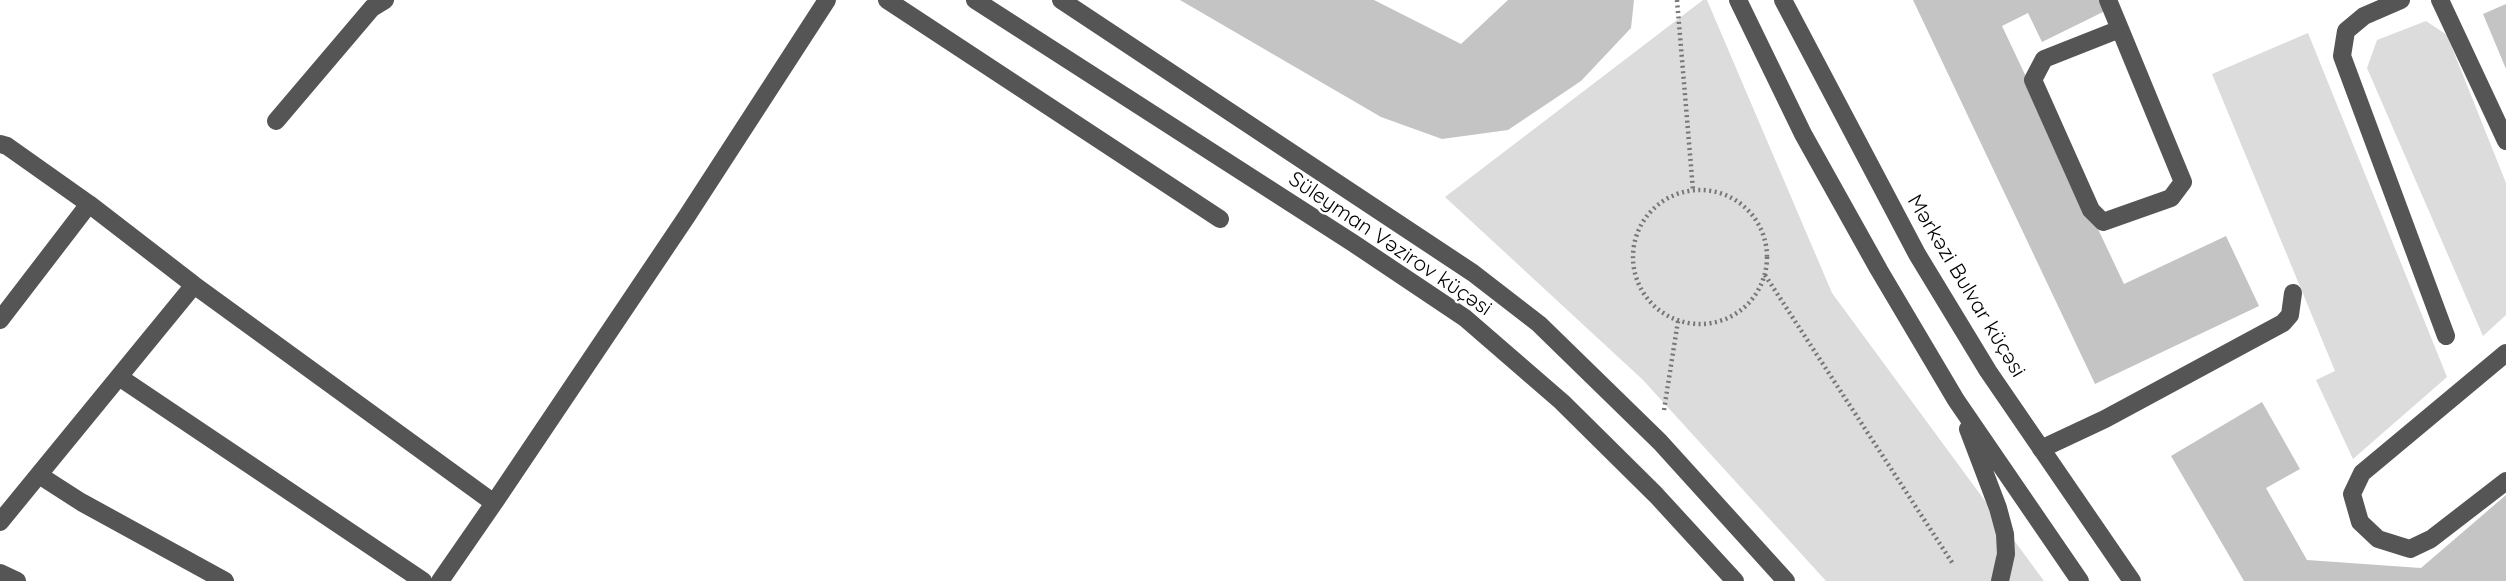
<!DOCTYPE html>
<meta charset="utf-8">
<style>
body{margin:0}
canvas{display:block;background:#fff}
</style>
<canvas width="2506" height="581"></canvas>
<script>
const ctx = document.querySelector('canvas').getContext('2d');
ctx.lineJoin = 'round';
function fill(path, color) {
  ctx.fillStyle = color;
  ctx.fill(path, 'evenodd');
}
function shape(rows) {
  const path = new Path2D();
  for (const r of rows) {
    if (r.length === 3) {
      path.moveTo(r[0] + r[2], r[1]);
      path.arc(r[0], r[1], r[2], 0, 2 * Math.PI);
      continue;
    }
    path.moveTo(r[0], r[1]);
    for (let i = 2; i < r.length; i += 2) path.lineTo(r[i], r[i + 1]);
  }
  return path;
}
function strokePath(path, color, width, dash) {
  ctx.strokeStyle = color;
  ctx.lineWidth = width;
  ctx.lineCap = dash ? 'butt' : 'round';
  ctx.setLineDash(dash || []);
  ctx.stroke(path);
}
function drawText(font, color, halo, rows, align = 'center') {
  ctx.font = font + ' Quicksand,sans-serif';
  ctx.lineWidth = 5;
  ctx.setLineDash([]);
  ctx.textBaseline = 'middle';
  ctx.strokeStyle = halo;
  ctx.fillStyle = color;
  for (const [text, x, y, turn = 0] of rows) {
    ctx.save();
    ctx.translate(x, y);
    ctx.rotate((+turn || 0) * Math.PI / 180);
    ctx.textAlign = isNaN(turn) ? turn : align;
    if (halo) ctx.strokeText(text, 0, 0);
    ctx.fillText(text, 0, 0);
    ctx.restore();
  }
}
const green = shape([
 [1703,0,1707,0,1832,293,2044,581,1826,581,1643,380,1445,197],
 [2426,21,2447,35,2506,183,2506,315,2483,336,2367,68,2377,40],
 [2308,33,2447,377,2353,459,2316,380,2335,371,2212,74]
]);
const building = shape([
 [1180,0,1374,0,1461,44,1508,0,1634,0,1631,28,1581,81,1508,130,1442,139,1381,117],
 [1913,0,2100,0,2105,11,2042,42,2028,13,2002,26,2124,284,2226,236,2259,306,2095,384],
 [2506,4,2506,69,2483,14],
 [2262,402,2300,469,2266,488,2307,560,2421,568,2506,495,2506,581,2244,581,2171,456]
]);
const path = shape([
 [1677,0,1693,190],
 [1700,257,67],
 [1765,275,1953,564],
 [1664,410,1678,321]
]);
const minor = shape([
 [887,0,1220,219],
 [975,0,1353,243,1465,318,1562,402,1656,495,1735,581],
 [1061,0,1473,273,1539,324,1660,442,1786,581],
 [1738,0,1803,134,1879,270,1956,400,2080,581],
 [1783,0,1917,254,1988,371,2132,581],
 [2108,0,2120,29,2183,182,2171,198,2103,222,2091,210,2033,80,2044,59,2120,29],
 [2401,0,2364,16,2346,31,2342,56,2446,336],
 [2440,0,2506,141],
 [276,121,372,8,385,0],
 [0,144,7,146,89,204],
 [0,320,89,204,194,285,494,503,687,216,827,0],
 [2506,353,2362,473,2352,494,2360,522,2378,539,2410,549,2431,539,2506,481],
 [119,377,423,581],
 [1968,429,1998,508,2005,534,2006,554,2000,581],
 [2041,449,2105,419,2283,323,2290,315,2293,293],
 [39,475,81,502,225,581],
 [0,522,194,285],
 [0,573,17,581],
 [440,581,494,503]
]);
const streetNames = [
 ["Süleyman Vəzirov küçəsi",1390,244,34],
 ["Mərkəzi Bulvar küçəsi",1966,286,59]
];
fill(green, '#dcdcdc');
fill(building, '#c4c4c4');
strokePath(path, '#777', 4.5, [2, 3.5]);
strokePath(minor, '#555', 18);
drawText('21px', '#000', '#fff', streetNames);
</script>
